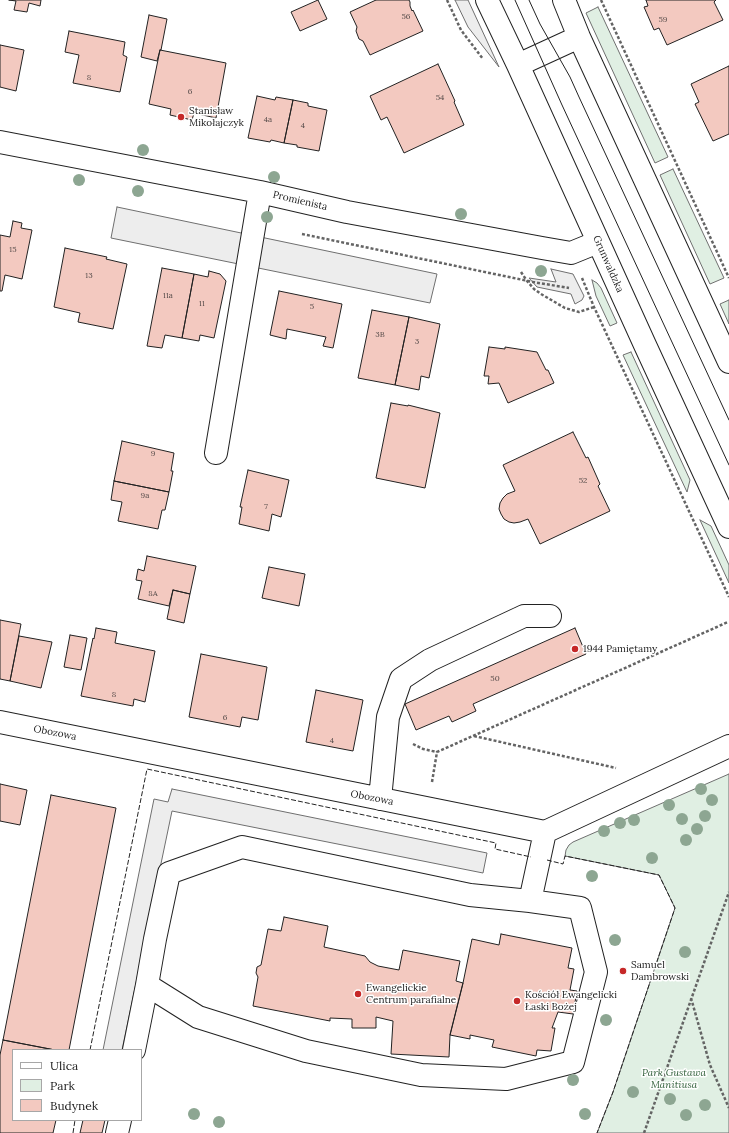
<!DOCTYPE html>
<meta charset="utf-8">
<style>
body{margin:0}
#map{position:relative;width:729px;height:1133px;overflow:hidden;background:#fff;font-family:Lora,serif}
canvas{display:block}
.legend{position:absolute;left:12px;top:1049px;width:130px;height:72px;box-sizing:border-box;background:#fff;border:1px solid #a7a7a7;margin:0;padding:5px 7px;list-style:none;font-size:12px;color:#222}
.legend li{display:flex;align-items:center;gap:8px;height:20px}
.legend b{width:20px;border:1px solid #a7a7a7}
</style>
<div id="map">
<canvas width="729" height="1133"></canvas>
<ul class="legend">
<li><b style="height:5px;background:#fff"></b>Ulica</li>
<li><b style="height:11px;background:#e0efe3"></b>Park</li>
<li><b style="height:11px;background:#f3c9c0"></b>Budynek</li>
</ul>
</div>
<script>
const ctx = document.querySelector('canvas').getContext('2d');
ctx.lineJoin = 'round';
function fill(path, color) {
  ctx.fillStyle = color;
  ctx.fill(path, 'evenodd');
}
function shape(rows) {
  const path = new Path2D();
  for (const r of rows) {
    path.moveTo(r[0], r[1]);
    for (let i = 2; i < r.length; i += 2) path.lineTo(r[i], r[i + 1]);
  }
  return path;
}
function strokePath(path, color, width, dash) {
  ctx.strokeStyle = color;
  ctx.lineWidth = width;
  ctx.lineCap = dash ? 'butt' : 'round';
  ctx.setLineDash(dash || []);
  ctx.stroke(path);
}
function drawText(font, color, halo, rows, align = 'center') {
  ctx.font = font + ' Lora,serif';
  ctx.lineWidth = 3;
  ctx.setLineDash([]);
  ctx.textBaseline = 'middle';
  ctx.strokeStyle = halo;
  ctx.fillStyle = color;
  for (const [text, x, y, turn = 0] of rows) {
    ctx.save();
    ctx.translate(x, y);
    ctx.rotate((+turn || 0) * Math.PI / 180);
    ctx.textAlign = isNaN(turn) ? turn : align;
    if (halo) ctx.strokeText(text, 0, 0);
    ctx.fillText(text, 0, 0);
    ctx.restore();
  }
}
const green = shape([
 [598,7,668,157,655,163,586,13,598,7],
 [673,169,724,278,710,284,660,175,673,169],
 [592,280,597,283,601,288,617,323,610,326,596,296,592,280],
 [729,300,729,324,720,304,729,300],
 [631,352,690,480,687,492,623,355,631,352],
 [700,520,711,526,729,565,729,583,700,520],
 [729,774,729,1133,597,1133,613,1092,675,908,659,875,565,856,566,850,569,845,573,842,729,774]
]);
const parking = shape([
 [455,0,468,0,499,67,468,27,455,0],
 [117,207,437,274,430,303,111,238,117,207],
 [551,269,573,274,584,296,582,300,575,304,571,294,537,287,529,278,556,282,551,269],
 [172,789,487,853,483,873,172,811,122,1050,103,1050,154,799,168,802,172,789]
]);
const building = shape([
 [9,0,41,0,40,6,29,3,27,12,14,10,16,1,9,0],
 [318,0,327,19,300,31,291,12,318,0],
 [376,0,409,0,410,2,410,6,412,11,413,10,423,31,370,55,363,41,359,39,356,31,357,27,350,12,376,0],
 [646,0,716,0,714,2,723,20,667,45,659,28,654,30,644,7,648,6,646,0],
 [149,15,167,19,161,50,160,50,157,61,141,57,149,15],
 [69,31,125,42,123,55,127,57,120,92,73,83,79,55,65,52,69,31],
 [0,45,24,50,16,91,0,87,0,45],
 [160,50,226,63,216,118,194,113,192,120,170,115,171,109,149,104,160,50],
 [438,64,455,101,454,102,464,125,404,153,387,117,381,120,370,96,438,64],
 [729,66,729,134,713,141,695,104,699,102,691,84,729,66],
 [257,96,275,100,276,97,293,100,284,143,271,140,270,142,248,138,257,96],
 [293,100,308,103,308,106,327,110,319,151,297,147,297,145,284,143,293,100],
 [13,221,22,223,21,228,32,230,22,279,5,275,2,291,0,291,0,235,10,237,13,221],
 [65,248,107,257,106,259,127,264,113,329,78,322,80,313,54,307,65,248],
 [162,268,194,274,182,338,165,335,162,348,147,346,162,268],
 [209,271,220,274,226,281,214,338,200,335,199,341,182,338,194,274,208,277,209,271],
 [279,291,342,304,333,348,323,346,326,337,287,329,286,339,270,335,279,291],
 [372,310,409,317,395,385,358,378,372,310],
 [409,317,440,324,429,378,421,376,419,390,395,385,409,317],
 [489,347,505,349,505,347,537,352,546,370,548,370,554,383,508,403,499,383,488,384,489,376,484,376,489,347],
 [391,403,408,406,408,405,440,413,425,488,376,478,391,403],
 [573,432,586,458,588,457,600,484,598,486,610,511,540,544,528,519,520,522,514,523,509,522,504,519,501,514,499,509,500,503,503,498,507,494,515,491,503,465,573,432],
 [122,441,174,453,171,471,173,471,169,492,114,481,122,441],
 [248,470,289,480,281,517,272,514,269,531,239,524,242,507,240,507,248,470],
 [114,481,169,492,165,510,162,510,158,529,118,521,122,502,111,500,114,481],
 [147,556,196,566,190,594,173,590,169,606,138,599,142,581,136,580,138,569,144,571,147,556],
 [269,567,305,574,299,606,262,598,269,567],
 [173,590,190,594,184,623,167,619,173,590],
 [0,620,21,624,10,681,0,679,0,620],
 [96,628,117,632,115,643,155,651,145,702,134,699,133,706,81,696,93,638,94,639,96,628],
 [575,628,586,654,473,704,476,711,452,722,449,716,416,730,405,704,575,628],
 [70,635,87,638,81,670,64,667,70,635],
 [19,636,52,642,41,688,10,681,19,636],
 [201,654,267,667,258,720,242,717,240,727,189,717,201,654],
 [316,690,363,700,353,751,306,742,316,690],
 [0,784,27,790,20,825,0,821,0,784],
 [51,795,116,808,69,1050,55,1050,3,1040,51,795],
 [284,917,328,926,324,947,365,956,370,962,378,966,399,970,403,950,460,961,456,981,463,983,450,1035,449,1057,391,1054,393,1021,376,1017,376,1028,352,1028,352,1019,330,1018,330,1021,253,1006,258,977,256,973,257,967,261,965,268,929,281,931,284,917],
 [501,934,572,948,568,968,574,969,570,990,577,991,573,1014,558,1012,552,1028,555,1028,551,1051,537,1050,536,1056,492,1047,494,1040,470,1035,470,1039,450,1035,463,983,472,939,499,945,501,934],
 [3,1040,55,1050,13,1050,13,1120,56,1120,53,1133,0,1133,0,1055,3,1040],
 [83,1120,105,1120,102,1133,80,1133,83,1120]
]);
const path = shape([
 [447,0,461,30,483,59],
 [601,0,729,278],
 [302,234,533,282,569,288],
 [521,272,527,281,534,289,541,294,565,308,579,312,594,307],
 [582,278,594,307,729,597],
 [474,736,616,768],
 [413,744,423,749,437,752],
 [432,782,437,752,728,622],
 [691,998,710,1065,729,1108],
 [644,1133,729,892]
]);
const minor = shape([
 [487,0,518,65,645,345,729,527],
 [564,0,579,37,729,362],
 [518,65,579,37],
 [0,142,260,192,347,212,542,248,571,253,598,242],
 [216,453,260,192],
 [0,722,545,832,729,746],
 [380,799,388,717,401,679,430,660,524,616,550,616],
 [530,901,580,908,596,972,573,1062,506,1079,421,1075,306,1051,198,1017,147,985,155,939,169,873,242,847,470,895,530,901,545,832],
 [134,1050,147,985],
 [117,1133,120,1120]
]);
const tram = shape([
 [515,0,562,105,729,465],
 [529,0,540,24,570,77,579,97,729,420]
]);
const fence = shape([
 [547,860,563,864,565,856,659,875,675,908,613,1092,597,1133],
 [90,1050,147,769,496,843,495,849,531,857],
 [73,1133,75,1120]
]);
const trees = [
 [143,150],
 [274,177],
 [79,180],
 [138,191],
 [461,214],
 [267,217],
 [541,271],
 [701,789],
 [712,800],
 [669,805],
 [705,816],
 [682,819],
 [634,820],
 [620,823],
 [697,829],
 [604,831],
 [686,840],
 [652,858],
 [592,876],
 [615,940],
 [685,952],
 [606,1020],
 [573,1080],
 [633,1092],
 [670,1099],
 [705,1105],
 [194,1114],
 [585,1114],
 [686,1115],
 [219,1122]
];
const markers = [
 [181,117,4,"#c62828"],
 [575,649,4,"#c62828"],
 [623,971,4,"#c62828"],
 [358,994,4,"#c62828"],
 [517,1001,4,"#c62828"]
];
const numberNames = [
 ["56",406,17],
 ["59",663,20],
 ["8",89,78],
 ["6",190,92],
 ["54",440,98],
 ["4a",268,120],
 ["4",303,126],
 ["15",13,250],
 ["13",89,276],
 ["11a",168,296],
 ["11",202,304],
 ["5",312,307],
 ["3B",380,335],
 ["3",417,342],
 ["9",153,454],
 ["52",583,481],
 ["9a",145,496],
 ["7",266,507],
 ["8A",153,594],
 ["50",495,679],
 ["8",114,695],
 ["6",225,718],
 ["4",332,741]
];
const poiNames = [
 ["Stanisław",189,111],
 ["Mikołajczyk",189,123],
 ["1944 Pamiętamy",583,649],
 ["Samuel",631,965],
 ["Dambrowski",631,977],
 ["Ewangelickie",366,988],
 ["Centrum parafialne",366,1000],
 ["Kościół Ewangelicki",525,995],
 ["Łaski Bożej",525,1007]
];
const streetNames = [
 ["Promienista",300,201,13],
 ["Grunwaldzka",608,264,66],
 ["Obozowa",55,733,11],
 ["Obozowa",372,798,11]
];
const parkNames = [
 ["Park Gustawa",674,1073],
 ["Manitiusa",674,1085]
];
fill(green, '#e0efe3');
strokePath(green, '#6f6f6f', 1);
fill(parking, '#ededed');
strokePath(parking, '#6f6f6f', 1);
fill(building, '#f3c9c0');
strokePath(building, '#222', 1);
strokePath(minor, '#222', 24);
strokePath(path, '#646464', 2.5, [3, 2]);
strokePath(minor, '#fff', 22);
strokePath(tram, '#222', 1);
strokePath(fence, '#222', 1, [5, 2]);
ctx.fillStyle = '#8da692';
for (const [x, y] of trees) {
  ctx.beginPath();
  ctx.arc(x, y, 6, 0, 2 * Math.PI);
  ctx.fill();
}
for (const [x, y, r, color] of markers) {
  const dot = new Path2D();
  dot.arc(x, y, r, 0, 2 * Math.PI);
  ctx.fillStyle = color;
  ctx.fill(dot);
  strokePath(dot, '#fff', 1.5);
}
drawText('8px', '#564c4a', null, numberNames);
drawText('10px', '#222', '#fff', poiNames, 'left');
drawText('10px', '#222', '#fff', streetNames);
drawText('italic 10px', '#2f5e38', '#fff', parkNames);
</script>
